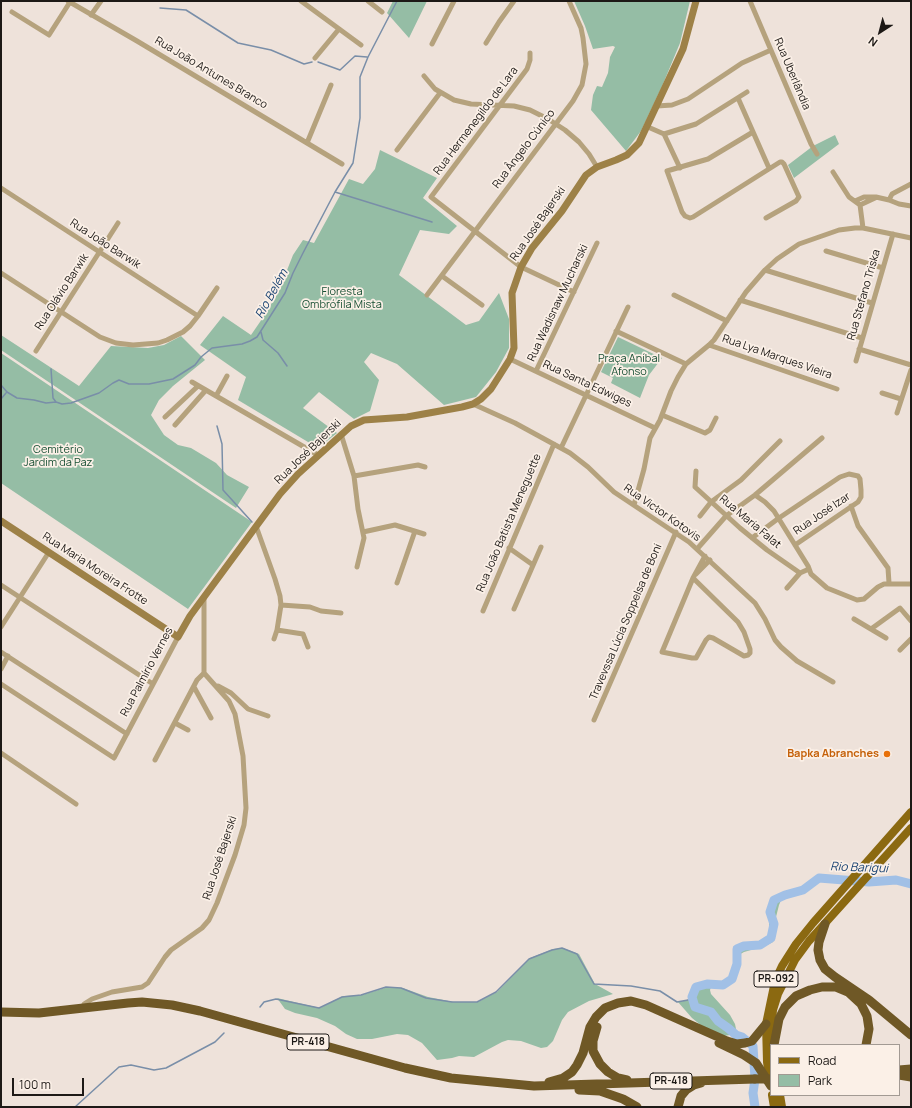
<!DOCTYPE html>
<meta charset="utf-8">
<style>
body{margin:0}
#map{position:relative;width:912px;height:1108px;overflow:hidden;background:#eee2da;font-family:Manrope,sans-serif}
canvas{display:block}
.frame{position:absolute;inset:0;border:2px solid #1d1916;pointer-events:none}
.legend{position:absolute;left:770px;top:1044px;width:130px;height:52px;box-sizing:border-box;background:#fbf0e7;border:1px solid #a29a93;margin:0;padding:5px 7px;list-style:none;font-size:12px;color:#1d1916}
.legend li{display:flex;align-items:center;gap:8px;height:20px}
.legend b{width:20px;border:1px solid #a29a93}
.north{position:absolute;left:860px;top:12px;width:40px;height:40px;-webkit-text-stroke:3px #fbf0e7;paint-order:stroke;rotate:216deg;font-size:11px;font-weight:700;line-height:16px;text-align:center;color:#1d1916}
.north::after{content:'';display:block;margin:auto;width:14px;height:18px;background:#1d1916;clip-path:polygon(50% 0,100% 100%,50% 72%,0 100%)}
.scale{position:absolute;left:12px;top:1078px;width:72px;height:18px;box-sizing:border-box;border:2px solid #1d1916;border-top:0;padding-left:5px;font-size:12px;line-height:14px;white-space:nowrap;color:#1d1916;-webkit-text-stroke:3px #fbf0e7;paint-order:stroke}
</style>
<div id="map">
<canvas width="912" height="1108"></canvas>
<div class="frame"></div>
<ul class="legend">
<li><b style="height:5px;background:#8b6911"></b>Road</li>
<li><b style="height:11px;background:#95bda5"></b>Park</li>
</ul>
<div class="north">N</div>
<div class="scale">100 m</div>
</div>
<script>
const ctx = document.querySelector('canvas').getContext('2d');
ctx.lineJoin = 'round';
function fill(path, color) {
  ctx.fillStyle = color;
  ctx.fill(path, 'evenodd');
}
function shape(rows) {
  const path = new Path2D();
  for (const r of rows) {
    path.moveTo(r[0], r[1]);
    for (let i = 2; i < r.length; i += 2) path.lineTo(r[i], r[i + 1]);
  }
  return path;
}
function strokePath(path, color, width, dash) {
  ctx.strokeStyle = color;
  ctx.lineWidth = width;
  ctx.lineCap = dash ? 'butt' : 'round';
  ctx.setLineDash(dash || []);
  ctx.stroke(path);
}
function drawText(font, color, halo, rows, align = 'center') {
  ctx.font = font + ' Manrope,sans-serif';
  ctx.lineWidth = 3.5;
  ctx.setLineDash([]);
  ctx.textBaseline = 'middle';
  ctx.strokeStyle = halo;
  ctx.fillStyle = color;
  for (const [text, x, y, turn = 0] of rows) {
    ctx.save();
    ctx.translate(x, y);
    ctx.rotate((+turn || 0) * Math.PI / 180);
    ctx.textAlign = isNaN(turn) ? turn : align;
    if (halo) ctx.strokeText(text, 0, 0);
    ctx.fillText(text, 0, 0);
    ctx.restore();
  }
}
const green = shape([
 [393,1,427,1,409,38,387,13],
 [574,1,690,1,680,43,663,84,641,131,626,151,591,110,593,95,597,86,602,87,608,73,610,57,615,47,613,46,593,49,585,26],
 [835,135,839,144,794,178,788,165,813,146],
 [380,150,437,178,423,198,457,226,449,234,420,230,399,275,466,325,479,321,499,293,509,319,509,348,496,372,476,397,444,405,397,364,371,353,364,362,379,380,370,411,354,419,319,392,303,408,337,433,318,448,238,400,246,377,200,345,223,316,251,335,262,319,278,293,293,255,303,240,314,243,349,179,363,184,375,169],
 [1,335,79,386,111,346,148,348,164,345,181,336,205,360,173,386,159,400,151,415,164,435,178,445,191,448,216,463,227,475,249,487,236,508,1,350],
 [618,337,662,358,649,375,640,398,611,383,613,378,601,372],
 [1,353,252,522,188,609,1,483],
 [783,896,779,905,776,917,776,934,773,942,765,946,744,952,737,956,739,949,760,944,769,938,769,910,773,901],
 [563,948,579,954,595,984,613,994,589,1001,568,1012,562,1020,553,1041,547,1047,541,1048,521,1041,508,1040,502,1042,474,1057,459,1056,452,1058,437,1060,422,1043,408,1035,397,1034,372,1039,357,1039,346,1034,335,1026,317,1018,295,1013,285,1009,277,998,320,1008,343,996,362,995,388,987,403,988,428,997,454,1002,478,1002,497,992,530,958,553,949],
 [708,984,712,984,710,990,711,994,730,1015,735,1024,736,1029,733,1033,730,1035,723,1036,703,1027,692,1018,678,1002,692,999,698,987]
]);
const stream = shape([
 [160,8,186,10,238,43,271,50,304,64,312,62],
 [318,62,340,70,355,56,367,57],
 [335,192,432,222],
 [261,332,263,340,278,353,287,366],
 [51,369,53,398,56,402],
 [1,385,7,392,17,398,34,400,46,403,56,402,62,404,71,403,99,393,113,383,119,380,129,384,149,384,173,379,195,365,201,357,212,348,242,344,250,341,257,337,285,293,293,273,303,253,335,192,353,163,360,118,360,77,368,57,397,1],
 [1,399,6,393],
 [217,426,222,444,223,490,252,522],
 [260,1007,264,1002,276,999,319,1008,342,997,361,995,386,987,401,988,426,998,452,1002,477,1002,496,992,529,959,552,950,562,948,577,954,594,984,631,986,660,991,677,1002,688,1000,692,997],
 [75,1107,119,1067,131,1065,154,1070,166,1068,215,1042,224,1033]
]);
const river = shape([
 [755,1107,753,1093,755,1079,753,1046,742,1037,736,1035,728,1028,718,1021,711,1012,695,1007,692,997,696,987,707,984,723,985,732,979,737,964,737,949,744,946,760,945,771,938,774,924,770,912,774,900,785,895,803,890,819,878,869,882,896,880,911,884]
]);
const street = shape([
 [68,1,137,41,342,164],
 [301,1,361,45],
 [368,1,382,12],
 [750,1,811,144,817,154],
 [12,12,49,35,70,2],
 [91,15,101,1],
 [486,43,499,22,514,1],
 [432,44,454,1],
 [530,53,530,60,527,69,431,197,521,267,574,292],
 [315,58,339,29],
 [424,76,435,89,454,100,471,104,514,106,530,110,548,119,565,130,579,142,589,154,597,167],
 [738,98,769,168],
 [657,106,672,105,688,99,742,63,771,50],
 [648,127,664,134,680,168],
 [753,132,708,159,667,171,682,212,685,216,690,218,693,217,780,162,782,162,784,164,799,197,796,201,766,218],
 [664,134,696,124,747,92],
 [307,143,331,85],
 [397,150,440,93],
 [833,172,849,197,860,205,863,228],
 [1,188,198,316],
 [889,200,892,194,911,184],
 [855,201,864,197,876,197,889,200,899,204,911,206],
 [860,205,875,198],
 [826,251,883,268],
 [765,270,872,303],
 [1,273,100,337,116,343,133,345,158,343,167,340,183,332,190,326,198,316,217,288],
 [442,276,482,305],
 [427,295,573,101,582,85,586,64,583,38,581,28,569,1],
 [674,295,727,321],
 [740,300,862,338],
 [616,331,686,364],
 [709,345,837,389],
 [859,349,911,365],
 [36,351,118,223],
 [510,359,655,428],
 [856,361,893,234],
 [536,371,597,243],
 [192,382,318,455],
 [882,393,901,399],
 [216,396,227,376],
 [473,404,515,423,570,453,588,467,614,492,689,542,755,603,765,619,775,640,781,647,797,661,833,682],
 [897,413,911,370],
 [662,415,705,433,710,430,716,418],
 [165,417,198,386],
 [175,425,206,390],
 [341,434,354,476,358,509,364,538,357,567],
 [561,448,628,307],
 [696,471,695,487,740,528,767,550,800,573,809,569],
 [354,476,418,465,425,467],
 [755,495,765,502,774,511,808,566,811,574,827,588,857,600,864,599,878,587,884,584,911,584],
 [634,505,644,469,650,438,660,420,671,391,678,377,686,364,709,345,714,340,746,292,765,270,777,259,799,244,839,230,855,228,863,228,911,238],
 [851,506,858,526,888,568,889,583],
 [700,516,711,502,741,480,780,441],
 [256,526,275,579,280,596,281,605,277,630,274,639],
 [363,532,395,525,424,534],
 [752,538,779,518,840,477,849,474,858,476,860,479,861,490,861,497,858,502,795,545],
 [509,548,533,565],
 [697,549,726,516,755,495,822,438],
 [696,574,710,560],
 [693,578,738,622,744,632,750,649,750,653,748,655,744,656,713,638,709,637,706,640,696,658,692,658,662,652,693,578,705,556],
 [397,583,415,531],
 [1,585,153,684],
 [787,588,800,573],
 [281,605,310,607,321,611,341,613],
 [514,609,541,547],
 [483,611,554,444],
 [854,619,886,638],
 [1,627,49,552],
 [871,629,900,608,911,621],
 [277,630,303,634,308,647],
 [900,650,911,639],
 [1,652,127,734],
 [1,669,8,656],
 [1,684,114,758,178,637],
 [218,686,231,693,248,709,268,716],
 [194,687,211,718],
 [594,720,676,532],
 [175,723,188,730],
 [1,753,76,804],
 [155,760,197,680,204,673],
 [83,1008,84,1004,92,999,112,992,142,987,148,983,165,957,171,950,202,928,209,920,217,903,235,855,244,825,246,808,243,756,235,714,229,701,212,682,204,673,204,599]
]);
const secondary = shape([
 [1,521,178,637,190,616,280,494,298,474,351,426,364,420,407,417,462,407,473,404,481,399,491,389,510,359,514,348,512,293,521,267,532,248,562,211,586,175,597,167,616,160,627,155,639,143,683,49,696,1]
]);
const primary = shape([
 [772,1045,771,1036,773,1010,778,994,795,960,809,941,911,828],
 [770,1084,767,1062,766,1024,775,981,782,966,796,944,813,923,911,812],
 [772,1095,774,1107],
 [780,1095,782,1107]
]);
const highway = shape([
 [825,924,819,942,818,950,820,960,825,969,835,977,869,1000,911,1035],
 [1,1012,39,1013,128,1003,142,1002,172,1005,200,1011,405,1068,451,1078,534,1086,755,1079],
 [597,1027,593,1041,593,1051,600,1064,608,1072,618,1078,627,1080],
 [719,1043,744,1055,756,1063,771,1086],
 [774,1045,779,1019,785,1007,796,996,810,990,822,987,836,987,848,992,861,1004,867,1016,869,1029,866,1045],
 [899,1070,911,1069],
 [899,1075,911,1077],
 [549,1082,563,1078,572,1072,577,1065,583,1053,590,1027,596,1017,605,1008,618,1003,631,1001,646,1005,727,1041,737,1044,745,1043,752,1041,766,1024],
 [579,1090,600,1091,623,1099,637,1107],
 [678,1107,681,1096,686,1090,694,1085,701,1083]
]);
const highwayBridge = shape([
 [755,1079,771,1079]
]);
const markers = [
 [887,754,4,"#e8710a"]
];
const shields = [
 [776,979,44],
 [308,1042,42],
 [671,1081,42]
];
const shieldNames = [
 ["PR-092",776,979],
 ["PR-418",308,1042],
 ["PR-418",671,1081]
];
const streetNames = [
 ["Rua João Antunes Branco",211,73,31],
 ["Rua Uberlândia",792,74,67],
 ["Rua Hermenegildo de Lara",476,121,-53],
 ["Rua Ângelo Cúnico",524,149,-53],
 ["Rua José Bajerski",538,224,-55],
 ["Rua João Barwik",105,244,33],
 ["Rua Olávio Barwik",62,292,-57],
 ["Rua Stefano Triska",864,295,-74],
 ["Rua Wadisnaw Mucharski",558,303,-65],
 ["Rua Lya Marques Vieira",777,357,19],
 ["Rua Santa Edwiges",587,384,25],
 ["Rua José Bajerski",308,452,-44],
 ["Rua Victor Kotovis",662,513,35],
 ["Rua José Izar",822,514,-34],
 ["Rua Maria Falat",750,522,40],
 ["Rua João Batista Meneguette",509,523,-67],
 ["Rua Maria Moreira Frotte",95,569,33],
 ["Travevssa Lúcia Soppelsa de Boni",626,622,-67],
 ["Rua Palmírio Vernes",147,672,-62],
 ["Rua José Bajerski",220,858,-72]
];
const parkNames = [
 ["Floresta",342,292],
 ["Ombrófila Mista",342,305],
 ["Praça Aníbal",629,359],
 ["Afonso",629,372],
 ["Cemitério",58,450],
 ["Jardim da Paz",58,463]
];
const foodNames = [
 ["Bapka Abranches",879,754]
];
const waterNames = [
 ["Rio Belém",272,294,-61],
 ["Rio Barigui",859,868,2]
];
fill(green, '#95bda5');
strokePath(stream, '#798ea8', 1.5);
strokePath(river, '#a1c0e6', 9);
strokePath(street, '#b5a27d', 5);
strokePath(secondary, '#9d8147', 7);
strokePath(primary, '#8b6911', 8);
strokePath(highway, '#6f5826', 9);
strokePath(highwayBridge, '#6f5826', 9);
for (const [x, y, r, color] of markers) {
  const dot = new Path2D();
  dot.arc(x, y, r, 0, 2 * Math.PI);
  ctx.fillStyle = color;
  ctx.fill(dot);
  strokePath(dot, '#fbf0e7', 1.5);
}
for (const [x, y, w] of shields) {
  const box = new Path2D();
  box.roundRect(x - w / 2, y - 8, w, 16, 3);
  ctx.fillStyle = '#fbf0e7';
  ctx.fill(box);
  strokePath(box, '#1d1916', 1);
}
drawText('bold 10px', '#1d1916', null, shieldNames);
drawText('11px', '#1d1916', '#fbf0e7', streetNames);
drawText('11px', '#174f33', '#fbf0e7', parkNames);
drawText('bold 11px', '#c56008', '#fbf0e7', foodNames, 'right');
drawText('italic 12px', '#184272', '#fbf0e7', waterNames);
</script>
